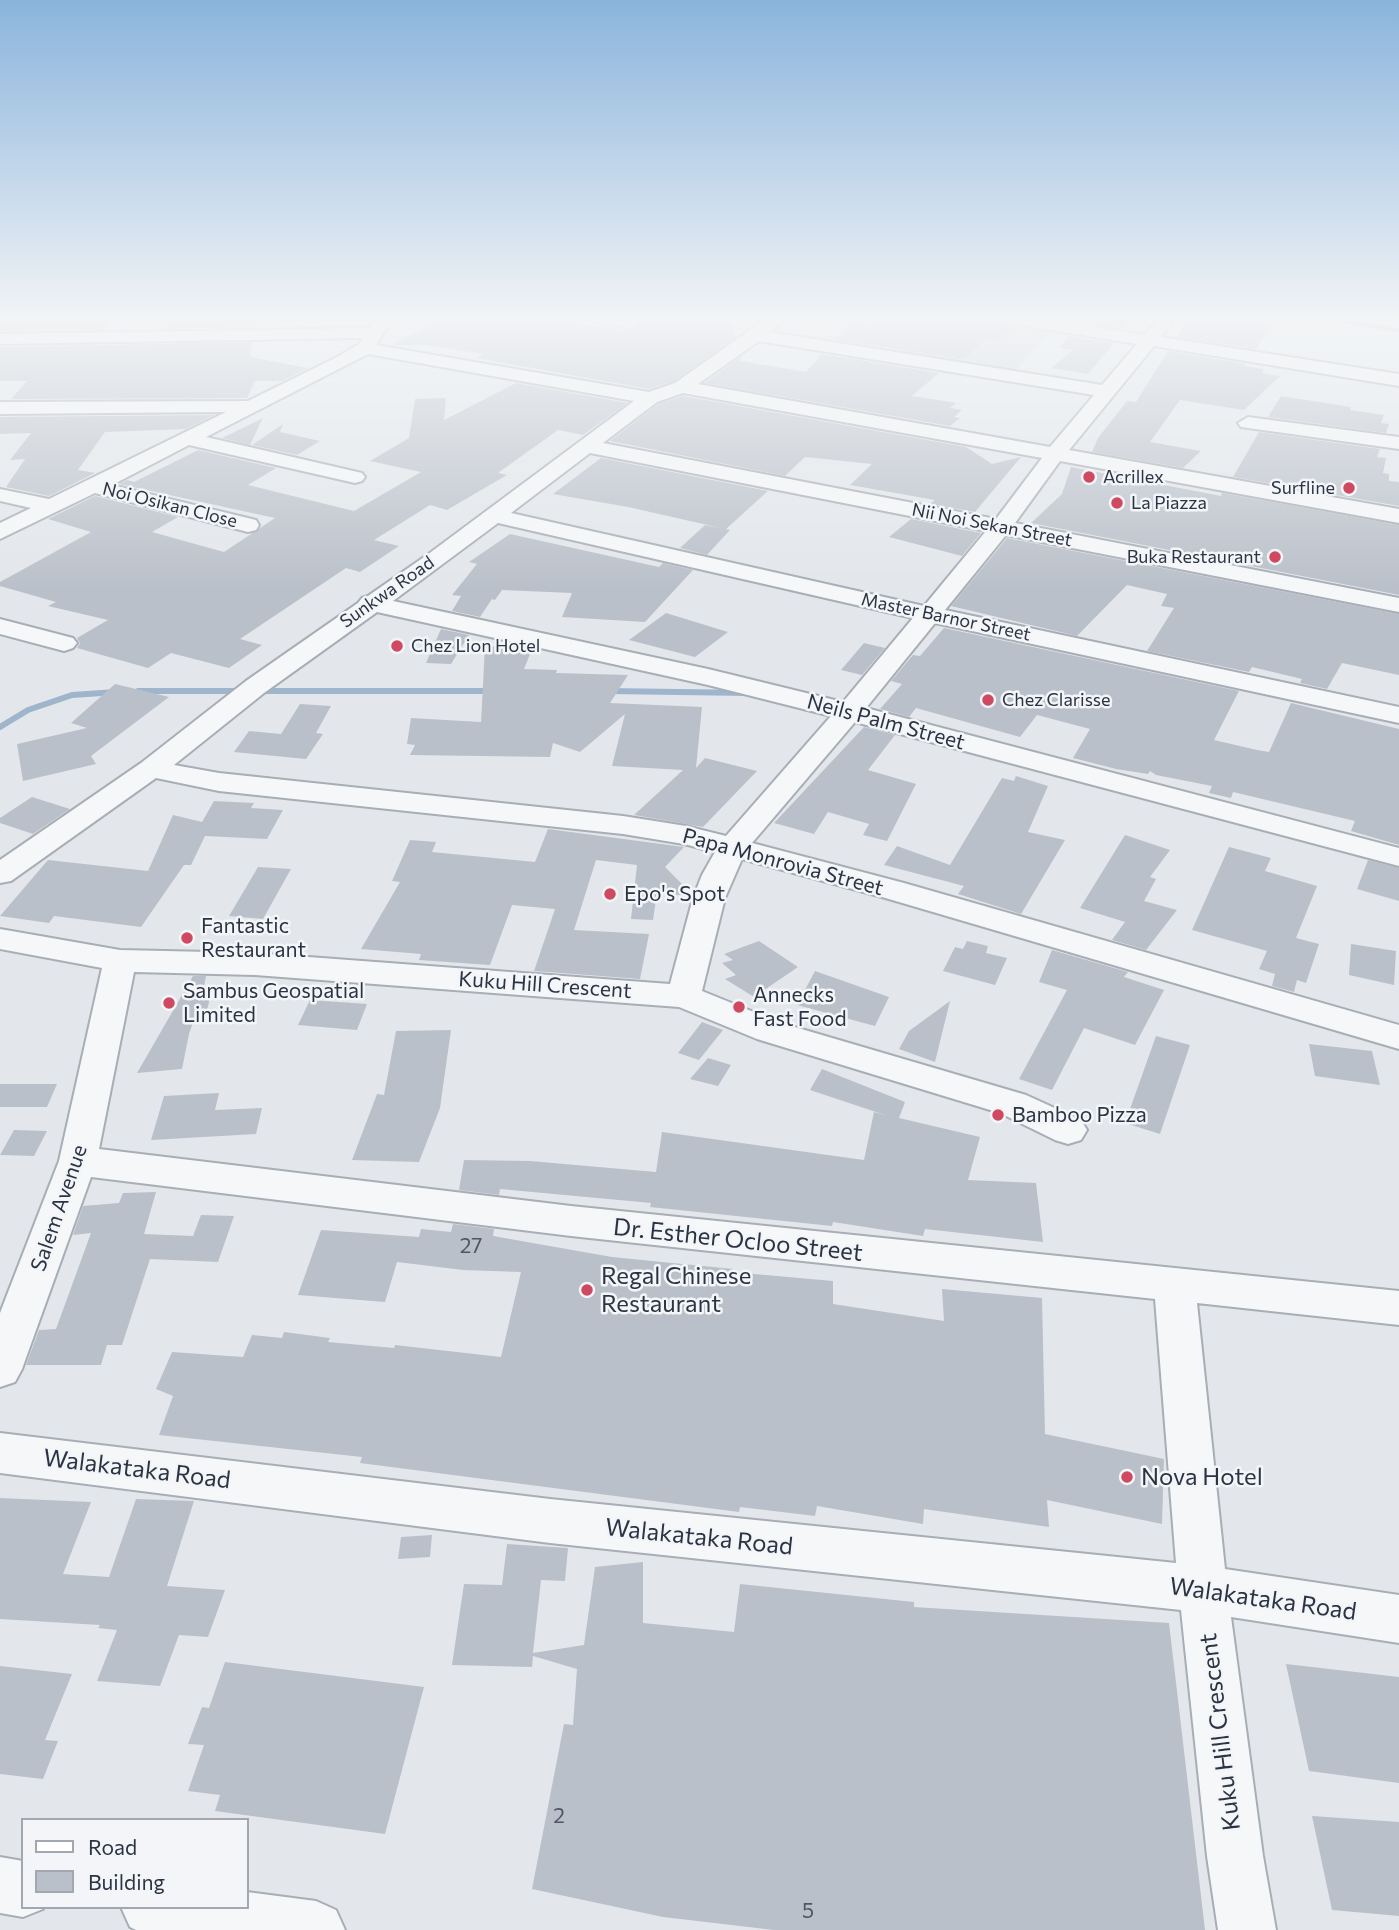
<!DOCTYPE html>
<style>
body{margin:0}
#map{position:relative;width:1399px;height:1930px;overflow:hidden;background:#e3e7eb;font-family:Commissioner,sans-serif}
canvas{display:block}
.legend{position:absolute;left:21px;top:1818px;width:228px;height:91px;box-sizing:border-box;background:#f3f5f8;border:2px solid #a3a8b0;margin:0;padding:9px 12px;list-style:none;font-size:21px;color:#2b3444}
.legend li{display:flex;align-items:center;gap:14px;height:35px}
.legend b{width:35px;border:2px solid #a3a8b0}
</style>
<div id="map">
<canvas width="1399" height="1930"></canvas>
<ul class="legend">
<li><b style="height:9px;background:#fff"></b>Road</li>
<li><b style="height:19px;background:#bac0c9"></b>Building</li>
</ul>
</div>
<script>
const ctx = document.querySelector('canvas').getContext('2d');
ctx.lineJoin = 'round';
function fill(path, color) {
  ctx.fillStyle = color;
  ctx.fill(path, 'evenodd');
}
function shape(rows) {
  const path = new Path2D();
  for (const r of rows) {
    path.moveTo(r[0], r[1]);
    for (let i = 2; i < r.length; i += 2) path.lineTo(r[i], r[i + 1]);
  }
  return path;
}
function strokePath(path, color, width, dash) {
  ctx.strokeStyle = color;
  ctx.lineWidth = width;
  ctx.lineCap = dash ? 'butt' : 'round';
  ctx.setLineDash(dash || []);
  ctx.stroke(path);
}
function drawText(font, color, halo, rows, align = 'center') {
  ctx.font = font + ' Commissioner,sans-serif';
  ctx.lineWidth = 5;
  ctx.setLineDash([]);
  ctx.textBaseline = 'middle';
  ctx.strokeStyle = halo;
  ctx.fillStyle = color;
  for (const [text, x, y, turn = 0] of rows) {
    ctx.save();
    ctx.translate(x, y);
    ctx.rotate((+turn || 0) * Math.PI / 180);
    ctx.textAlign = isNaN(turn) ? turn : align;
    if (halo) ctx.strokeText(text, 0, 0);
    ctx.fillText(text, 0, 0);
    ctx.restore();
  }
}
const built = shape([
 [834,318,988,318,1054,329,1012,374,895,354,918,332]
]);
const streamFar1 = shape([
 [1325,318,1399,330]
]);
const stream = shape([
 [138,691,495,691],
 [607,691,750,693],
 [0,727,28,710,72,695,117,692]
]);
const building = shape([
 [256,318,255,327,163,329,170,319],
 [441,318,540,318,628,331,633,330,642,323,732,319,736,337,674,381,649,389,476,358,483,354,426,345,392,345],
 [894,318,997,318,1014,327,998,341,986,339,964,359,835,340,850,322,875,326,882,320,891,321],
 [1082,318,1112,319,1130,318,1124,329,1080,321],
 [1189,318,1234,324,1236,320,1272,325,1256,349,1177,337],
 [110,320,103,330,0,331,0,323],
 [1069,336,1114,343,1088,374,1051,368,1073,350,1059,348],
 [252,342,250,357,308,368,282,381,255,381,247,398,11,399,27,381,0,381,0,347],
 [1168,351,1246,364,1244,366,1264,369,1262,373,1280,376,1244,410,1180,400,1150,442,1201,451,1183,468,1092,452,1098,438,1127,401,1136,402],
 [822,354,939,373,912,396,956,403,950,408,962,410,954,417,960,418,950,426,705,383,740,357,741,361,806,372],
 [516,383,628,403,583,435,558,430,498,473,507,475,447,510,430,505,374,540,399,546,360,572,346,568,240,639,262,645,229,668,171,653,148,668,77,648,80,643,77,638,108,620,48,606,56,602,0,586,0,582,91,532,48,519,95,496,178,517,152,532,224,552,275,518,119,484,127,480,134,482,198,450,276,468,248,485,354,511,421,472,370,461,409,438,415,399,446,398,444,420],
 [683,396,966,447,992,464,1021,457,975,512,930,504,935,500,850,485,872,464,805,457,785,476,610,441,658,404],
 [1281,396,1351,407,1350,410,1384,415,1381,423,1389,424,1386,433,1268,417],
 [214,415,186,429,105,432,78,470,95,473,49,496,6,487,25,459,10,460,31,433,0,434,0,417],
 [263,418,250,445,222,438],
 [283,424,280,432,320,441,297,455,252,445],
 [1259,432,1380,449,1377,457,1386,458,1383,473,1389,474,1389,481,1399,482,1399,506,1233,477],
 [601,458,768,491,726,529,730,530,707,555,680,548,705,525,721,528,628,507,553,494],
 [1071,467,1221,496,1222,493,1399,525,1399,595,1031,523,1062,494],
 [911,519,981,533,962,556,889,537],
 [510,534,659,567,663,563,693,570,645,622,562,617,572,593,502,590,495,600,492,599,480,617,452,611,461,596,452,595,477,564,469,562],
 [1007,538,1399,614,1399,675,1342,663,1327,689,1300,683,1302,679,1252,667,1249,672,1147,651,1174,608,1161,606,1167,594,1127,585,1077,636,951,606],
 [666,613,728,632,695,657,629,640],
 [944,628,1239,691,1214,740,1257,750,1269,752,1291,703,1399,729,1399,845,1351,831,1355,821,1233,792,1231,798,1209,793,1212,786,1156,775,1150,771,1148,774,1116,769,1073,758,1090,729,1037,715,1020,737,916,708,909,717,880,709,902,684,891,681,913,655,920,656],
 [441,629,469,635,451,664,426,663],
 [864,643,885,648,862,675,841,670],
 [485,646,532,649,524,669,557,670,556,673,628,675,610,703,702,707,696,768,705,758,757,771,703,827,634,815,683,770,612,766,625,714,580,752,553,743,550,757,410,755,415,745,407,744,411,718,481,722],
 [115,684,169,697,91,756,96,764,23,781,17,744,87,728,71,723],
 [300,704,331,706,316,733,323,734,306,759,234,752,249,731,281,734],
 [864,727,895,735,868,770,916,784,887,841,863,835,869,824,828,812,814,834,774,823],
 [1016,776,1048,786,1028,832,1065,840,1021,914,958,894,964,886,884,865,897,846,950,865,1002,778,1014,781],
 [32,797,70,809,33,834,0,823,0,818],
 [214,801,254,803,251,808,283,810,267,839,205,836,191,865,184,865,141,927,54,916,49,923,0,916,48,860,148,871,173,815,202,822],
 [548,829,684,847,665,867,692,894,691,896,657,893,653,920,631,919,637,865,596,860,574,930,649,934,640,979,534,971,555,909,512,905,490,965,419,960,421,954,361,949,400,882,392,881,410,840,436,842,432,852,535,862],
 [1125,835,1170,850,1150,877,1156,879,1144,901,1177,910,1146,950,1112,940,1125,922,1080,908],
 [1229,847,1271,858,1265,871,1317,886,1296,938,1319,944,1306,983,1297,980,1294,992,1272,986,1275,974,1259,969,1267,951,1192,930],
 [1368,860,1399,868,1399,901,1357,889],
 [258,867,291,869,263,919,229,916],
 [759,941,798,967,754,997,725,979,736,975,722,963,733,960,724,954],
 [967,941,988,946,986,953,1007,958,995,985,943,971,955,947,963,949],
 [1351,944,1396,951,1394,985,1349,975],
 [1052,950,1128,972,1124,977,1164,990,1135,1045,1084,1028,1052,1090,1019,1079,1067,990,1039,982],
 [815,971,889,997,875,1026,797,1005],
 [193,976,206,976,204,986,213,986,206,1014,196,1014,189,1034,182,1069,137,1073],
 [310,1000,367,1004,357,1030,298,1025],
 [950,1001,935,1062,899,1049,909,1031],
 [702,1022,723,1030,699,1060,678,1053],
 [451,1030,440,1108,419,1162,352,1160,377,1094,384,1095,396,1031],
 [1156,1036,1190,1045,1160,1134,1125,1123],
 [1309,1044,1372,1051,1380,1085,1315,1076],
 [708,1058,731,1065,718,1086,690,1079],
 [822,1069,905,1102,899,1118,980,1137,968,1180,1036,1183,1043,1242,925,1229,923,1236,833,1222,832,1226,650,1207,651,1203,500,1189,499,1195,459,1190,464,1160,530,1161,656,1172,662,1132,864,1160,874,1112,888,1116,810,1090],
 [0,1084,57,1084,47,1107,0,1107],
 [219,1093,215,1110,262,1108,256,1134,151,1140,164,1096],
 [14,1130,47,1131,34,1156,0,1155],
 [156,1192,144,1234,193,1236,201,1215,234,1216,218,1262,150,1259,122,1345,107,1345,101,1365,26,1365,39,1330,56,1329,91,1233,73,1235,83,1206,119,1203,123,1193],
 [453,1224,494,1229,493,1236,612,1257,733,1269,732,1272,833,1281,833,1304,944,1321,942,1289,1042,1298,1045,1434,1164,1459,1162,1524,1047,1500,1049,1527,924,1509,923,1524,817,1506,815,1516,740,1507,739,1512,360,1463,362,1457,159,1435,173,1396,156,1389,172,1352,243,1357,252,1335,282,1338,284,1332,330,1338,328,1342,394,1348,395,1345,501,1357,521,1272,463,1270,397,1262,385,1302,298,1295,321,1230,419,1237,421,1229,451,1232],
 [0,1498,91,1502,63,1574,109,1577,136,1499,194,1501,167,1586,225,1590,208,1637,179,1635,160,1686,97,1681,117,1630,98,1628,100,1625,0,1619],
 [432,1535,430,1557,398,1559,401,1537],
 [507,1544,568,1548,565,1581,541,1580,533,1653,584,1645,595,1567,643,1562,643,1623,734,1632,740,1584,914,1602,914,1607,1169,1623,1205,1930,774,1930,663,1917,532,1889,564,1724,573,1725,577,1669,533,1656,532,1667,452,1665,464,1584,502,1585],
 [225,1662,424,1687,385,1834,215,1811,220,1795,188,1791,204,1745,188,1744,202,1707,209,1708],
 [1286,1664,1399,1677,1399,1783,1309,1771],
 [0,1666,72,1674,45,1740,58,1741,43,1779,0,1774],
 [1312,1816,1399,1822,1399,1916,1332,1910]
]);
const street = shape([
 [376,318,393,318,376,345,649,392,675,383,767,318,787,318,770,332,1102,385,1137,344,1008,323,1000,318,1043,318,1145,335,1159,318,1176,318,1161,337,1399,374,1399,386,1154,346,1069,450,1399,509,1399,523,1060,461,1015,523,1399,598,1399,612,1006,535,945,610,1399,707,1399,723,935,623,866,708,1399,848,1399,866,855,722,752,843,904,883,1399,1025,1399,1049,882,897,742,859,725,898,702,991,781,1023,1026,1095,1081,1120,1087,1130,1081,1140,1068,1144,1055,1140,1000,1113,757,1039,679,1007,255,975,134,972,99,1149,571,1206,1399,1291,1399,1325,1197,1303,1225,1569,1399,1595,1399,1643,1231,1617,1263,1856,1276,1930,1218,1930,1207,1856,1181,1610,550,1543,0,1473,0,1433,550,1499,1176,1563,1155,1299,571,1236,91,1177,22,1369,15,1382,0,1387,0,1313,59,1161,102,968,0,949,0,929,120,950,255,953,670,984,693,898,702,875,715,852,684,844,623,834,219,791,156,778,11,881,0,883,0,860,141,763,246,681,358,603,362,598,368,596,427,555,634,401,368,354,206,437,362,473,365,477,362,481,355,483,189,445,112,485,256,520,259,525,256,530,248,532,95,493,0,539,0,523,31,508,0,501,0,489,49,499,226,412,0,414,0,402,248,401,339,356,359,344,363,338,0,344,0,334,370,328,376,318],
 [759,341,1094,395,1050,447,698,384,759,341],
 [683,393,1042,458,996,519,603,443,657,402,683,393],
 [590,453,986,531,924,606,511,513,590,453],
 [498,523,913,618,843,702,708,669,393,601,498,523],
 [377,612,708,685,831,716,726,836,686,826,623,816,219,773,174,765,264,693,377,612],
 [594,318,634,318,640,323,632,328,596,322,594,318],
 [1248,417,1399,437,1399,449,1241,427,1238,423,1248,417],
 [0,619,73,638,77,643,73,648,64,651,0,634,0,619],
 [0,1857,23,1861,23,1907,43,1909,23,1917,0,1913,0,1857],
 [247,1892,316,1901,336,1910,345,1930,136,1930,130,1927,121,1907,247,1907,247,1892]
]);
const primary = shape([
 [1365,318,1399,318,1399,328,1367,322,1365,318]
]);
const markers = [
 [1089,477,7,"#cf4961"],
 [1349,488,7,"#cf4961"],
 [1117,503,7,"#cf4961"],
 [1275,557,7,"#cf4961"],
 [397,646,7,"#cf4961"],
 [988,700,7,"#cf4961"],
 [610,894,7,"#cf4961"],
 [187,938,7,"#cf4961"],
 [169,1003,7,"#cf4961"],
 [739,1007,7,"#cf4961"],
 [998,1115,7,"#cf4961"],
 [587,1290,7,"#cf4961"],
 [1127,1477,7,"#cf4961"]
];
const farPoinames = [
 ["Acrillex",1103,477],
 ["Surfline",1335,488,"right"],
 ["La Piazza",1131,503],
 ["Buka Restaurant",1261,557,"right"],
 ["Chez Lion Hotel",411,646],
 ["Chez Clarisse",1002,700]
];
const farStreetnames = [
 ["Noi Osikan Close",170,505,14],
 ["Nii Noi Sekan Street",992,525,11],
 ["Sunkwa Road",387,592,-35],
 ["Master Barnor Street",946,617,12]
];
const streetNames = [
 ["Neils Palm Street",886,722,15],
 ["Papa Monrovia Street",783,862,15],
 ["Kuku Hill Crescent",545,985,4],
 ["Salem Avenue",59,1208,-71]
];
const poiNames = [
 ["Epo's Spot",624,894],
 ["Fantastic",201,926],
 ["Restaurant",201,950],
 ["Sambus Geospatial",183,991],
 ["Limited",183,1015],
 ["Annecks",753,995],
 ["Fast Food",753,1019],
 ["Bamboo Pizza",1012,1115]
];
const nearNumbernames = [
 ["27",471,1246],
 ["2",559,1816],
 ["5",808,1911]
];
const nearStreetnames = [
 ["Dr. Esther Ocloo Street",738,1240,6],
 ["Walakataka Road",137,1469,7],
 ["Walakataka Road",699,1537,6],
 ["Walakataka Road",1263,1599,8],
 ["Kuku Hill Crescent",1220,1732,-97]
];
const nearPoinames = [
 ["Regal Chinese",601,1276],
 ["Restaurant",601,1304],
 ["Nova Hotel",1141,1477]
];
fill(built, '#d1d6dd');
strokePath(streamFar1, '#9eb5cb', 5);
strokePath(stream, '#9eb5cb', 6);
fill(building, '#bac0c9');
strokePath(street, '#a8aeb6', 4);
strokePath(primary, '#a2abb7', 4);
fill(street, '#f6f7f9');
fill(primary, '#fff');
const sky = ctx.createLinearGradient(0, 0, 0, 589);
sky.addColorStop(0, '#8ab4dc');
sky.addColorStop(0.54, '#f2f4f6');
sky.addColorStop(1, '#f2f4f600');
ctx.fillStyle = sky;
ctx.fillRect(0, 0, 1399, 589);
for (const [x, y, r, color] of markers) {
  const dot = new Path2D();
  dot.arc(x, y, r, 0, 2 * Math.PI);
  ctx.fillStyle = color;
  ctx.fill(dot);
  strokePath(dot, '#f3f5f8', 2.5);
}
drawText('18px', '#2b3444', '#f3f5f8', farPoinames, 'left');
drawText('18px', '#2b3444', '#f3f5f8', farStreetnames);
drawText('21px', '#2b3444', '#f3f5f8', streetNames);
drawText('21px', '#2b3444', '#f3f5f8', poiNames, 'left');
drawText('21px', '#4f5765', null, nearNumbernames);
drawText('24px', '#2b3444', '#f3f5f8', nearStreetnames);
drawText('24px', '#2b3444', '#f3f5f8', nearPoinames, 'left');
</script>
